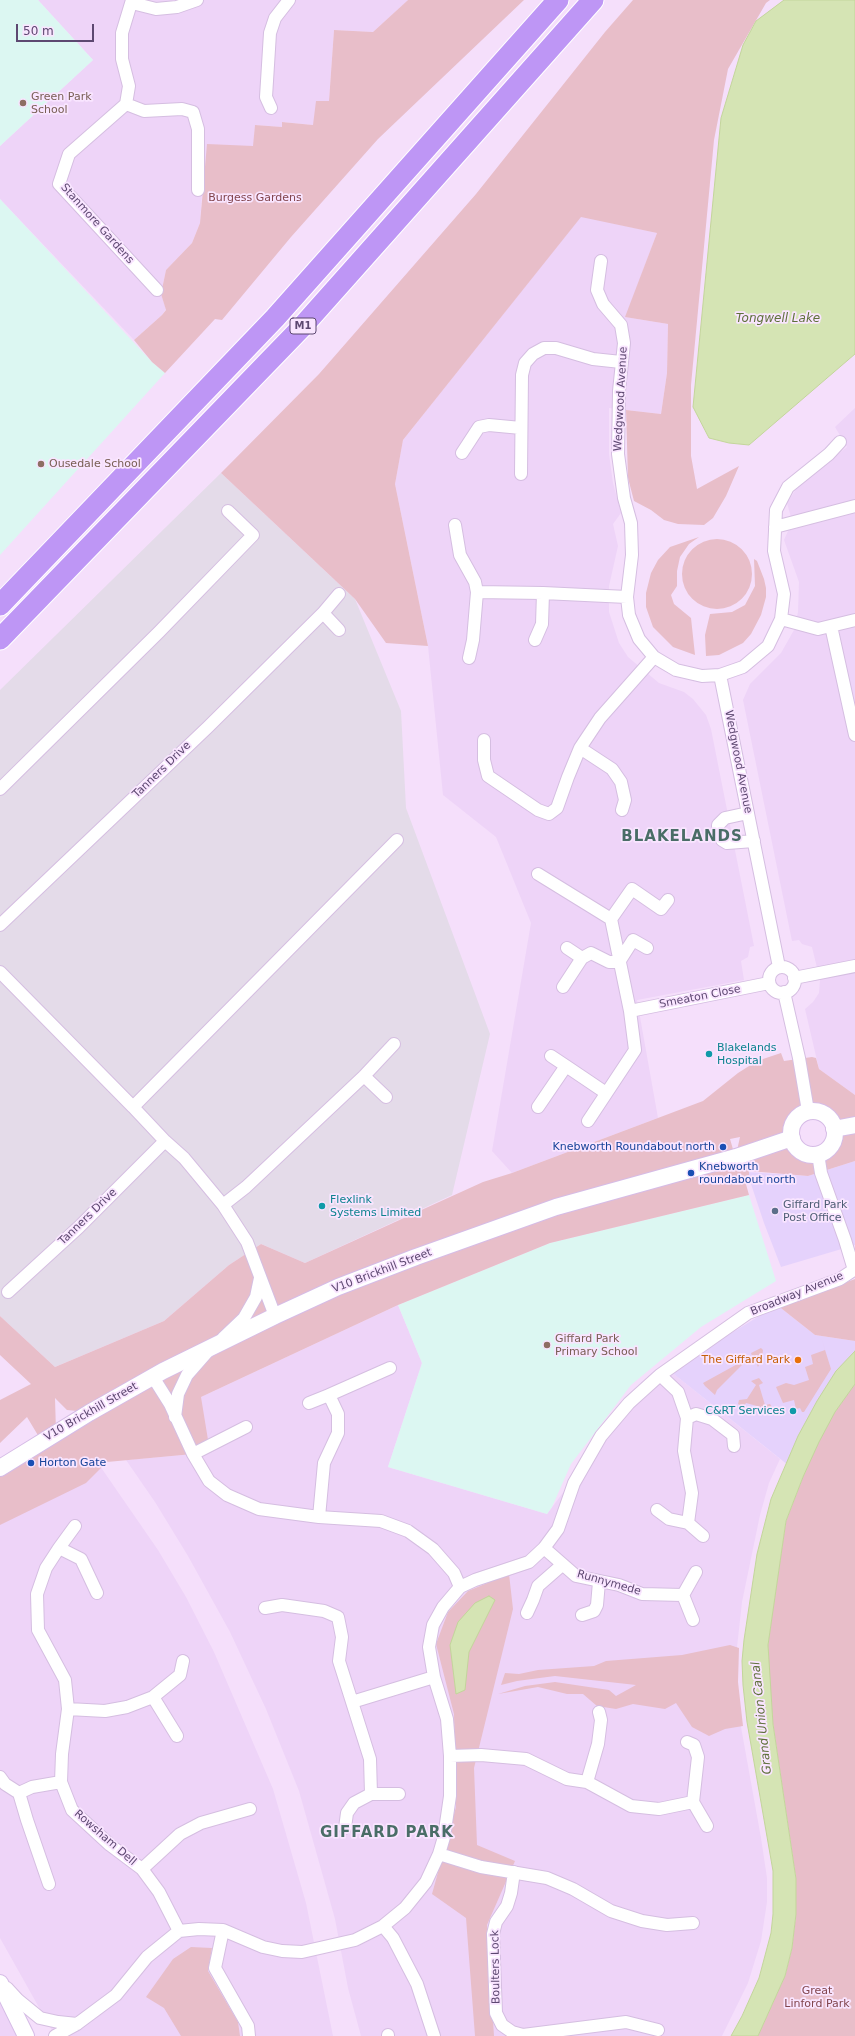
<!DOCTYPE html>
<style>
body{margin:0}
#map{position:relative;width:855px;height:2036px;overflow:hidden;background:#f5dffb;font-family:"DejaVu Sans",sans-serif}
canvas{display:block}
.scale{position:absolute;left:16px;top:24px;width:78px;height:18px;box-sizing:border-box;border:2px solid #5d4871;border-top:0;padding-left:5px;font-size:12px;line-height:14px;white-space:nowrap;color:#5d4871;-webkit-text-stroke:3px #f9e5ff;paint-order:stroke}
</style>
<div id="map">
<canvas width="855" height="2036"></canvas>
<div class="scale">50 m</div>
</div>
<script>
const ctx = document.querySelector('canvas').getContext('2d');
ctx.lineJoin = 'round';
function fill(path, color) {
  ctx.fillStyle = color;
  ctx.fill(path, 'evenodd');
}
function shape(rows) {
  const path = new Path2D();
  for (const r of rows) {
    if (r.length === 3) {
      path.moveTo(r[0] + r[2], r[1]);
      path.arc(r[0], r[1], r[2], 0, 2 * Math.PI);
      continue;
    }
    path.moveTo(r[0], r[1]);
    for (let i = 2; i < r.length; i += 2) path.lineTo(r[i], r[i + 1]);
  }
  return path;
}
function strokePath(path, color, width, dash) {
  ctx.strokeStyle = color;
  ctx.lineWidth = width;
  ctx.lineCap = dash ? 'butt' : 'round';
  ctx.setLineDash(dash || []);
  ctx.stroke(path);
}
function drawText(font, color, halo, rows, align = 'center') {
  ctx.font = font + ' "DejaVu Sans",sans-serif';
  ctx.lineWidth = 3.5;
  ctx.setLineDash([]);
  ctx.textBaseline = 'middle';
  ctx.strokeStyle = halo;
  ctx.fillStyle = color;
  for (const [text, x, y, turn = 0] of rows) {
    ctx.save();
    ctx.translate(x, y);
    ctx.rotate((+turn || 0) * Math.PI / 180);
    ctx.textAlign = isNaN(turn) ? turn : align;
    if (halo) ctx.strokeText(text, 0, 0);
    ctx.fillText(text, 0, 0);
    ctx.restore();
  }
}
const residential = shape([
 [38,0,408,0,373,32,334,30,329,101,313,125,283,122,282,127,255,125,254,146,202,195,200,223,192,243,166,270,161,294,166,309,162,315,134,340,0,199,0,146,93,60],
 [581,216,657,233,626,317,668,324,667,373,661,414,609,408,609,454,613,483,621,513,613,524,618,546,609,586,609,612,619,643,628,657,659,683,684,692,693,699,706,715,711,729,754,946,750,947,748,957,741,961,744,980,637,1000,658,1118,512,1173,492,1151,531,923,496,837,443,795,428,646,395,484,403,440],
 [855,408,855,1095,819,1069,805,1009,813,1002,819,993,820,980,812,947,802,944,799,940,792,941,743,700,750,684,781,653,794,630,798,612,799,582,784,540,788,531,794,528,787,503,800,483,847,447,835,427],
 [398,1305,422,1363,388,1467,547,1514,622,1414,670,1371,780,1459,769,1483,760,1515,742,1602,737,1647,736,1677,741,1727,761,1838,767,1878,767,1902,761,1941,748,1983,722,2036,361,2036,348,1988,335,1919,299,1791,266,1709,230,1632,188,1556,155,1502,126,1460,193,1454,201,1397],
 [100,1466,158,1550,186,1597,214,1652,273,1789,306,1903,333,2036,55,2036,0,1938,0,1520],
 [0,1998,20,2036,0,2036]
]);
const commercial = shape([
 [855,1161,855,1245,781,1267,764,1223,747,1172,808,1176],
 [777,1305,815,1335,855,1341,855,1384,803,1477,670,1371]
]);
const industrial = shape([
 [221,473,355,599,401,711,406,808,490,1034,452,1195,305,1263,261,1244,229,1265,164,1321,55,1367,0,1316,0,690]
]);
const education = shape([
 [0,0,38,0,93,60,0,146],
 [0,199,152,362,165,373,0,555],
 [749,1195,776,1281,701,1327,631,1385,571,1464,552,1507,547,1514,388,1467,422,1363,398,1305,550,1243]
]);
const green = shape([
 [408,0,524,0,378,139,291,237,222,320,215,319,165,373,152,362,134,340,162,315,166,310,161,294,166,270,192,243,200,223,207,144,253,146,255,125,282,127,282,122,313,125,316,101,329,101,334,30,373,32],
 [633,0,770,0,766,3,728,69,714,140,691,385,691,456,697,489,739,466,726,496,713,518,704,525,678,524,664,520,651,510,634,501,628,478,626,410,661,414,667,373,668,324,625,317,657,233,581,217,403,440,395,484,428,646,386,643,355,599,221,473,319,374,476,194,605,32],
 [699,537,689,544,680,557,677,571,677,586,671,595,674,604,691,618,695,655,673,647,653,627,646,607,646,593,651,573,658,560,670,547],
 [717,574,35],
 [754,559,757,561,764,579,766,588,766,597,761,615,751,634,743,643,719,655,706,656,705,635,710,614,732,612,745,605,755,586],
 [781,1053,784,1061,812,1057,816,1058,819,1069,855,1095,855,1161,808,1176,749,1171,749,1175,744,1177,749,1195,550,1243,398,1305,201,1397,209,1446,193,1454,107,1462,86,1483,0,1525,0,1468,42,1442,27,1417,0,1443,0,1400,31,1384,0,1355,0,1316,55,1367,164,1321,229,1265,261,1244,305,1263,483,1182,512,1173,703,1101,738,1073,757,1061],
 [808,1111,823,1113,832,1123,834,1136,833,1141,825,1151,818,1154,805,1153,798,1149,794,1144,791,1132,792,1126,798,1117],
 [740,1137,736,1155,735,1156,730,1139],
 [55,1398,67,1410,88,1412,56,1432],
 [855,1279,855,1341,815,1335,777,1305,799,1300],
 [821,1337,831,1369,804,1412,802,1412,800,1408,796,1409,794,1400,783,1403,776,1387,786,1383,794,1385,809,1380,805,1367,813,1364,811,1355,825,1350],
 [761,1348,763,1350,762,1359,758,1367,755,1360,742,1365,717,1390,715,1395,705,1386,703,1383,752,1356,751,1353],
 [759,1378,763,1383,759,1385,765,1405,770,1404,772,1407,767,1413,762,1413,764,1408,746,1403,743,1407,738,1404,739,1400,747,1399,756,1385,751,1381],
 [855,1384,855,2036,758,2036,785,1976,792,1948,796,1914,796,1879,773,1724,769,1680,768,1645,772,1614,786,1521,803,1477,819,1442,835,1412],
 [509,1574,513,1609,474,1768,477,1845,515,1861,487,1925,494,2036,475,2036,466,1918,432,1894,456,1807,454,1714,436,1644,448,1612,468,1591],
 [730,1645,739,1648,738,1682,743,1726,725,1729,709,1736,692,1727,676,1703,665,1709,633,1704,616,1709,597,1706,583,1694,567,1694,538,1687,498,1694,525,1686,555,1682,609,1690,616,1696,636,1685,555,1676,517,1681,501,1685,505,1673,519,1674,538,1670,594,1666,606,1661,682,1655],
 [191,1947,212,1948,208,1971,238,2022,240,2036,181,2036,164,2008,146,1997,173,1959]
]);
const water = shape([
 [784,0,855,0,855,354,749,445,729,443,709,438,693,407,721,118,743,45,756,21,784,0],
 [855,1351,855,1384,835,1412,819,1442,803,1477,786,1521,768,1645,773,1724,796,1879,796,1914,792,1948,785,1976,758,2036,731,2036,742,2016,759,1978,771,1933,773,1914,773,1871,747,1722,743,1685,742,1661,744,1640,757,1554,771,1499,798,1436,817,1401,836,1371,855,1351],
 [489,1596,495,1600,469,1652,465,1690,456,1694,450,1645,458,1622,475,1603,489,1596]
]);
const street = shape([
 [132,0,122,33,122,59,129,86,126,104,69,154,59,184,157,290],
 [132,3,156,9,177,7,197,0],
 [126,104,144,111,182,109,193,112,198,129,198,190],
 [271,108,266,97,270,33,275,18,289,0],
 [601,261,597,290,603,304,621,325,624,343,619,391,618,454,624,498,631,523,632,555,627,597,629,615,639,639,654,657,676,670,702,676,720,675],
 [462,453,479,427,489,425,521,428],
 [521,474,522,375,525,363,533,354,544,348,556,348,593,359,621,362],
 [455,525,460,555,475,582,477,592,543,593,542,624,535,640],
 [775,527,855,506],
 [543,593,627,597],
 [323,613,339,594],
 [781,619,818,629,855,620],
 [831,626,855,735],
 [469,658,473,640,477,592],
 [484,740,484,760,488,776,538,810,549,814,557,808,568,777,580,748,612,769,621,782,625,800,622,810],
 [580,748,600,718,654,657],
 [0,789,159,632,253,535,228,511],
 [748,813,725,818,718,825,718,831,722,840,727,843,754,841],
 [538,874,611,919],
 [668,900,661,909,632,889,611,919,630,1011,769,983],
 [0,925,208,727,323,613,339,630],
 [582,958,591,953,609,962,619,962,633,940,647,948],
 [779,967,720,675,743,667,768,646,781,619,784,594,774,551,776,510,788,487,829,454,840,442],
 [782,980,13],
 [0,972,133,1107,397,840],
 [794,978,855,966],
 [563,987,582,958,567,948],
 [784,992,799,1058,808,1111],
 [551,1056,566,1066],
 [364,1076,386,1097],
 [538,1107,566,1066,606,1093],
 [588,1121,635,1050,630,1011],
 [165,1141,184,1158,223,1205,246,1187,364,1076,394,1044],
 [818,1154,821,1173,845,1240,854,1270],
 [223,1205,247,1242,275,1316],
 [8,1292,79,1227,165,1141,133,1107],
 [223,1338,244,1318,256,1297,260,1278],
 [660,1375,678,1392,687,1418,684,1451,692,1493,688,1523,703,1536],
 [153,1377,170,1404,193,1454,209,1481,227,1495,259,1509,319,1517,381,1521,408,1531,433,1549,454,1573,460,1587],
 [309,1403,329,1395],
 [175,1417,178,1394,187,1375,208,1351],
 [687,1418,696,1414,712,1419,733,1435,734,1446],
 [193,1454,246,1427],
 [657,1510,669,1519,688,1523],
 [319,1517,324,1463,338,1433,338,1414,329,1395,390,1368],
 [59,1548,75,1526],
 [544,1548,576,1576,619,1585,642,1594,683,1595,693,1620],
 [97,1593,81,1559,59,1548,46,1568,37,1594,38,1630,65,1680,68,1709,62,1754,61,1782,72,1810,110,1845,142,1869,159,1892,179,1931],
 [683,1595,696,1572],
 [265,1608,282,1605,324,1611,338,1617,342,1637,339,1661,352,1702,434,1677],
 [527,1613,533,1600,538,1586,562,1565],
 [582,1615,594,1611,597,1605,599,1582],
 [68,1709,105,1711,127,1707,153,1697],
 [177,1736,153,1697,180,1675,183,1661],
 [687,1742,694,1745,698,1757,693,1802],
 [450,1756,481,1755,526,1759,567,1779,587,1782,631,1806,659,1809,693,1802,707,1826],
 [0,1777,5,1784,19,1793,27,1820,49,1884],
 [587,1782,598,1744,601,1720,599,1712],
 [19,1793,32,1787,61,1782],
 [371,1794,399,1794],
 [345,1828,347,1813,354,1803,371,1794,370,1759,352,1702],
 [439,1854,481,1867,547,1878,573,1889,611,1911,642,1921,667,1925,693,1923],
 [142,1869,180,1834,201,1823,250,1809],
 [514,1872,511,1893,507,1906,496,1922,493,1934,496,2013,502,2025,512,2032,523,2035,626,2022,658,2030],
 [383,1926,393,1938,417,1984,434,2036],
 [223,1930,215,1968,248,2026,249,2036],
 [7,1988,18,2000,40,2018,58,2022,77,2024],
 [388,2035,388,2036],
 [55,2036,77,2024,116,1995,147,1957,179,1931,199,1929,223,1930,263,1947,282,1951,302,1952,355,1940,383,1926,405,1908,426,1882,439,1854,444,1837,450,1796,450,1756,447,1719,434,1677,429,1647,433,1625,443,1607,460,1587,475,1580,529,1562,544,1548,558,1529,574,1483,601,1436,629,1403,660,1375,748,1313,840,1279,855,1269]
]);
const secondary = shape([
 [813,1133,22],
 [834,1129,855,1125],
 [0,1468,89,1413,163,1371,275,1316,338,1287,416,1257,556,1207,736,1157,792,1138],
 [0,1983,26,2036]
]);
const highway = shape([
 [0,605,275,318,558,0],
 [0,639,301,328,593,0]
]);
const markers = [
 [23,103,4,"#8d6e63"],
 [41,464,4,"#8d6e63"],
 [709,1054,4,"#0f9aa8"],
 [723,1147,4,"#1a4fb4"],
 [691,1173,4,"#1a4fb4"],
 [322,1206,4,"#0f9aa8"],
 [775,1211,4,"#5c6f8a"],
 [547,1345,4,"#8d6e63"],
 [798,1360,4,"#e8710a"],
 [793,1411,4,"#0f9aa8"],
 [31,1463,4,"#1a4fb4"]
];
const shields = [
 [303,326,26]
];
const shieldNames = [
 ["M1",303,326]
];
const educationNames = [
 ["Green Park",31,97],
 ["School",31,110],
 ["Ousedale School",49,464],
 ["Giffard Park",555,1339],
 ["Primary School",555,1352]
];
const parkNames = [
 ["Burgess Gardens",255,198],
 ["Great",817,1991],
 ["Linford Park",817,2004]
];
const streetNames = [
 ["Stanmore Gardens",97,224,48],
 ["Wedgwood Avenue",621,399,-87],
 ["Wedgwood Avenue",738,762,79],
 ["Tanners Drive",162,770,-44],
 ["Smeaton Close",700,997,-11],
 ["Tanners Drive",88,1217,-44],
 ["V10 Brickhill Street",382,1271,-21],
 ["Broadway Avenue",797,1294,-22],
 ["V10 Brickhill Street",91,1412,-30],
 ["Runnymede",609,1583,16],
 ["Rowsham Dell",105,1838,41],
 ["Boulters Lock",496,1967,-91]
];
const cultureNames = [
 ["Blakelands",717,1048],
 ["Hospital",717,1061],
 ["Flexlink",330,1200],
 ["Systems Limited",330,1213],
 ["C&RT Services",785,1411,"right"]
];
const transitNames = [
 ["Knebworth Roundabout north",715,1147,"right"],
 ["Knebworth",699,1167],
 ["roundabout north",699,1180],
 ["Horton Gate",39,1463]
];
const serviceNames = [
 ["Giffard Park",783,1205],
 ["Post Office",783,1218]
];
const foodNames = [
 ["The Giffard Park",790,1360]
];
const waterNames = [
 ["Tongwell Lake",778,319],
 ["Grand Union Canal",762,1718,-96]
];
const districtNames = [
 ["BLAKELANDS",682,837],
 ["GIFFARD PARK",387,1833]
];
fill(residential, '#eed4f8');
fill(commercial, '#e5d2fc');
fill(industrial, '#e4dbe9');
fill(education, '#dcf7f2');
fill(green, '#e8bec9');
fill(water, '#d5e4b4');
strokePath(water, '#c3d59b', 1);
strokePath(street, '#d5bee1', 14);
strokePath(secondary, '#d6bce6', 18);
strokePath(highway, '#fff', 23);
strokePath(street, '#fff', 12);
strokePath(secondary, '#fff', 16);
strokePath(highway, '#be96f5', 21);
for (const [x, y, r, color] of markers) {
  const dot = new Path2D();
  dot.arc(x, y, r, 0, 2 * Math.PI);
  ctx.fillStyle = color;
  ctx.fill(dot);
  strokePath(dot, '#f9e5ff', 1.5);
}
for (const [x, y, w] of shields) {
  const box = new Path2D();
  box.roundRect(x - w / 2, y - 8, w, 16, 3);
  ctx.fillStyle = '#f9e5ff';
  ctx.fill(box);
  strokePath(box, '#5d4871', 1);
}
drawText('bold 10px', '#5d4871', null, shieldNames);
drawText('11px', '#785e54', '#f9e5ff', educationNames, 'left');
drawText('11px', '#82454d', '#f9e5ff', parkNames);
drawText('11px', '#5d4871', '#f9e5ff', streetNames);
drawText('11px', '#0d838f', '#f9e5ff', cultureNames, 'left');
drawText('11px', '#164399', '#f9e5ff', transitNames, 'left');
drawText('11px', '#4e5e75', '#f9e5ff', serviceNames, 'left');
drawText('11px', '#c56008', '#f9e5ff', foodNames, 'right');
drawText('italic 12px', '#5e703a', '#f9e5ff', waterNames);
ctx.letterSpacing = '1px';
drawText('bold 15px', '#4a6d67', '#f9e5ff', districtNames);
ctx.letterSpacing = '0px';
</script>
